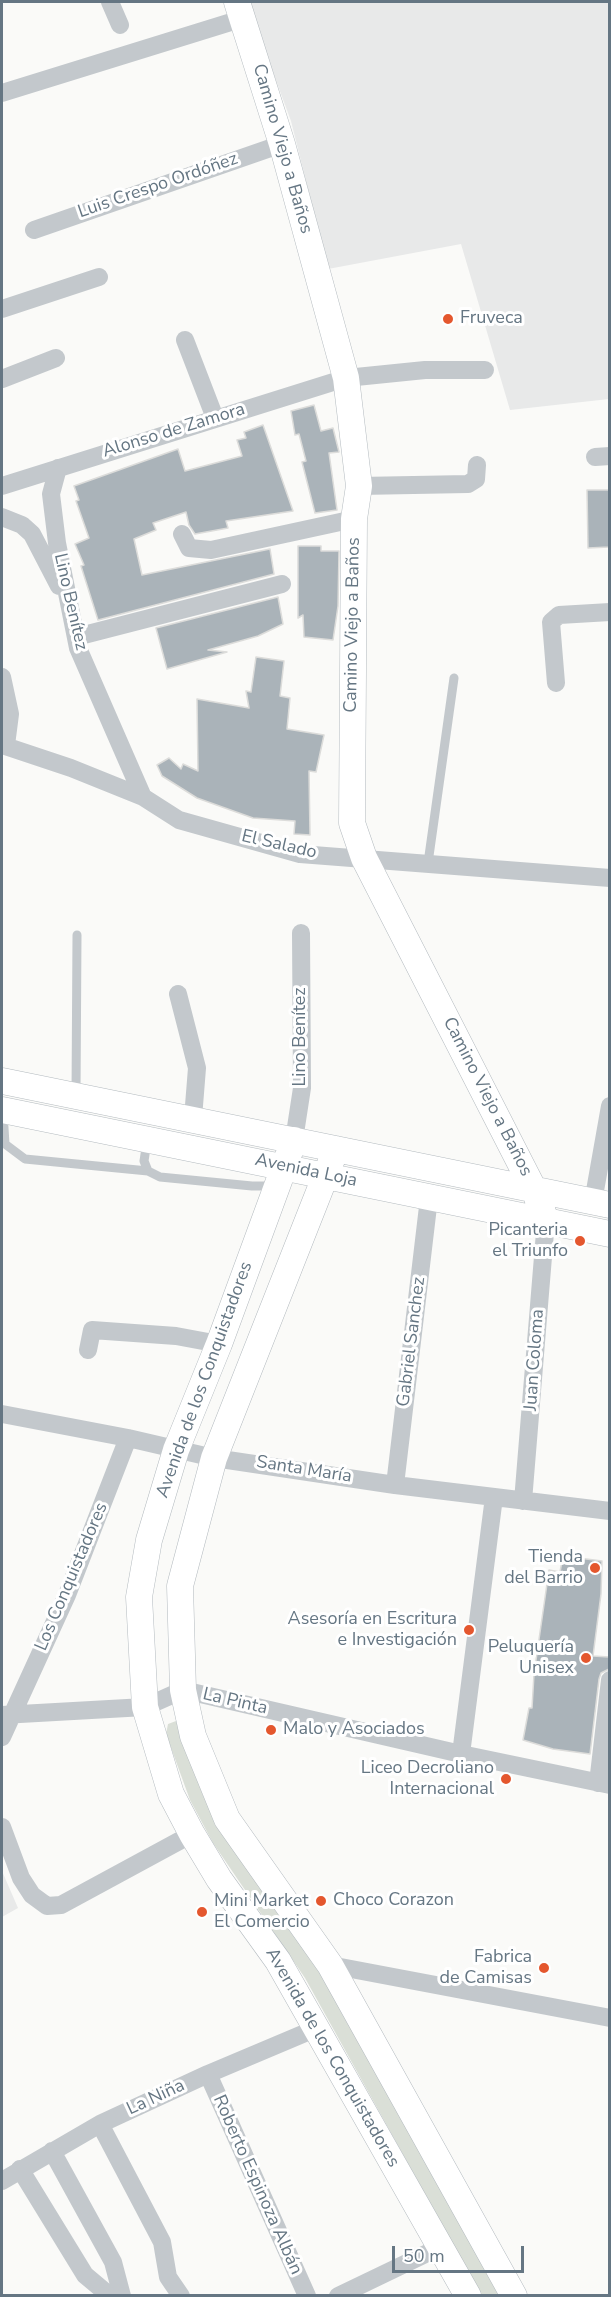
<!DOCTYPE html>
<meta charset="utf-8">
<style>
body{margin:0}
#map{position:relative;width:611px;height:2297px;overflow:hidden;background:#fafaf8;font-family:"Nunito Sans",sans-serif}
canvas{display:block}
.frame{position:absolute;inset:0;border:3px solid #657683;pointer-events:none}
.scale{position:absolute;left:392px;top:2246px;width:132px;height:27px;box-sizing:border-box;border:3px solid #657683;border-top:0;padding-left:8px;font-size:18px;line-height:21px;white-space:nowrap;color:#657683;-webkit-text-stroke:4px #fff;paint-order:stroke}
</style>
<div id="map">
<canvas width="611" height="2297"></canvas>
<div class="frame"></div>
<div class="scale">50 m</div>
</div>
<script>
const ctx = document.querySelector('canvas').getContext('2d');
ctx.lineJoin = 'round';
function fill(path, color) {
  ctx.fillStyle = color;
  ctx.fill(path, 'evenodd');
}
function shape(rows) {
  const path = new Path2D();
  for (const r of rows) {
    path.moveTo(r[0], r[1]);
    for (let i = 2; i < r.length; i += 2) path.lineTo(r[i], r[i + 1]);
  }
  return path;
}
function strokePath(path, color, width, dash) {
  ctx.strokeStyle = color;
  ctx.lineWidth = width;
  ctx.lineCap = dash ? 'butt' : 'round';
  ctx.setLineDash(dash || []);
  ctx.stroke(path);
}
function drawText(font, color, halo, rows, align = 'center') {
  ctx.font = font + ' "Nunito Sans",sans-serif';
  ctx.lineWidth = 6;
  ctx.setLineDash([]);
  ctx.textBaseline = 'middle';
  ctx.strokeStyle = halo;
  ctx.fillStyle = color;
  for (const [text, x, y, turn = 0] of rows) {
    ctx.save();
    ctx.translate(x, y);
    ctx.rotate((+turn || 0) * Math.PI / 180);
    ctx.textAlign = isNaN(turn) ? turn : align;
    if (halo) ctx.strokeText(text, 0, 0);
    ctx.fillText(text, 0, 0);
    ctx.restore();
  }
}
const built = shape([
 [247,2,609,2,609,399,510,410,461,244,328,269,291,121],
 [2,1871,18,1908,2,1917]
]);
const green = shape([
 [176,1721,203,1795,225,1835,319,1970,500,2295,481,2295,305,1978,213,1843,190,1800,166,1734,168,1724]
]);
const building = shape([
 [314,405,321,431,333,428,339,452,329,453,337,510,315,513,302,462,306,461,299,434,295,435,291,411,314,405],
 [263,425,293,511,226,521,228,528,195,534,189,525,186,512,153,523,156,530,134,539,142,575,270,549,274,574,98,620,81,566,84,565,75,544,89,538,76,501,79,500,74,486,178,449,185,471,242,456,237,440,246,438,244,432,263,425],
 [587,490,609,490,609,547,588,548,587,490],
 [298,546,321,546,321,551,339,551,338,606,333,640,304,637,303,615,298,618,298,546],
 [278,597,283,624,258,636,208,650,227,652,167,669,156,628,278,597],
 [256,657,284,661,280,696,290,698,287,729,324,735,316,772,309,771,310,835,294,834,295,821,253,818,197,798,162,776,157,765,169,758,181,769,183,764,198,771,197,699,249,708,246,691,251,692,256,657],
 [563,1556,602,1561,601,1594,593,1656,609,1657,609,1669,601,1673,599,1679,590,1754,553,1749,523,1740,529,1708,532,1708,534,1674,549,1570,560,1572,563,1556]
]);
const lane = shape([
 [428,863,454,678],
 [76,1093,77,935],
 [3,1112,5,1144,25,1159,148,1171],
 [147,1141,144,1161,148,1171,160,1177,252,1186,276,1186]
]);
const street = shape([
 [110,2,120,25],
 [2,93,244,18],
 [34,230,282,144],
 [2,309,99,277],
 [185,340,215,418],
 [2,379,56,358],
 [595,457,610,456],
 [58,468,51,494,57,543,78,648,143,797],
 [2,486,346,378,425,370,485,370],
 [359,486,468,484,476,479,477,465],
 [2,517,22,525,32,534,59,586],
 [182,534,189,548,211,550,354,519],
 [76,637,282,584],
 [2,677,10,714,6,745],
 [556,683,551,622,559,615,610,612],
 [2,745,71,768,143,797,179,820,300,854,610,878],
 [178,994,197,1068,193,1118],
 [294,1140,302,1088,301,933],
 [593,1202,610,1106],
 [88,1350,92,1330,176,1336,219,1344],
 [2,1414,128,1438,214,1458,395,1485,610,1511],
 [395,1485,429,1198],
 [523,1501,546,1220],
 [2,1715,145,1707,183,1690,461,1754,610,1785],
 [2,1737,67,1595,128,1438],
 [461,1754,494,1497],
 [598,1783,610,1680],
 [2,1827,21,1878,32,1895,47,1906,61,1905,192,1834],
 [330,1965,610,2018],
 [208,2074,307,2296],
 [100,2124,162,2242,168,2277,181,2296],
 [52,2151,113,2262,122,2296],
 [20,2169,85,2275,110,2296],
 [2,2181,100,2124,208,2074,317,2028],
 [338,2296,440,2247]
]);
const secondary = shape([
 [237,2,282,144,346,378,359,486,354,519,352,823,364,858,534,1190,546,1220],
 [2,1081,610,1205],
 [2,1110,610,1234],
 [294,1140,219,1344,176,1450,149,1540,139,1597,145,1707,171,1794,192,1834,219,1879,278,1961,468,2296],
 [336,1149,214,1458,180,1586,183,1690,193,1736,227,1819,330,1965,514,2296]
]);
const markers = [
 [448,319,6,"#e4572e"],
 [580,1241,6,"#e4572e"],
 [595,1568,6,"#e4572e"],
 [469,1630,6,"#e4572e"],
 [586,1658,6,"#e4572e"],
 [271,1730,6,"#e4572e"],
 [506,1779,6,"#e4572e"],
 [321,1901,6,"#e4572e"],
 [202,1912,6,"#e4572e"],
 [544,1968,6,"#e4572e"]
];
const streetNames = [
 ["Camino Viejo a Baños",282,149,74],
 ["Luis Crespo Ordóñez",158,186,-19],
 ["Alonso de Zamora",174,431,-17],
 ["Lino Benítez",70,602,77],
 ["Camino Viejo a Baños",353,625,-89],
 ["El Salado",279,845,13],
 ["Lino Benítez",301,1037,-90],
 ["Camino Viejo a Baños",487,1097,63],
 ["Avenida Loja",306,1171,12],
 ["Gabriel Sanchez",412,1342,-83],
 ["Juan Coloma",535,1360,-86],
 ["Avenida de los Conquistadores",205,1380,-70],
 ["Santa María",304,1470,9],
 ["Los Conquistadores",72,1577,-67],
 ["La Pinta",235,1702,13],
 ["Avenida de los Conquistadores",332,2058,60],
 ["La Niña",156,2098,-25],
 ["Roberto Espinoza Albán",257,2185,66]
];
const poiNames = [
 ["Fruveca",460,319,"left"],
 ["Picanteria",568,1231],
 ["el Triunfo",568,1252],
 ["Tienda",583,1558],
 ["del Barrio",583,1579],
 ["Asesoría en Escritura",457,1620],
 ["e Investigación",457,1641],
 ["Peluquería",574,1648],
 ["Unisex",574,1669],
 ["Malo y Asociados",283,1730,"left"],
 ["Liceo Decroliano",494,1769],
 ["Internacional",494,1790],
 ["Choco Corazon",333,1901,"left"],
 ["Mini Market",214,1902,"left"],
 ["El Comercio",214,1923,"left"],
 ["Fabrica",532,1958],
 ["de Camisas",532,1979]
];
fill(built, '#e8e9e9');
fill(green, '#dadfd7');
fill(building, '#aab3b9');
strokePath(building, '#dcdcda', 1.5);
strokePath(secondary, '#b3babf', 27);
strokePath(lane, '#c3c8cc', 9);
strokePath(street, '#c3c8cc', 18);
strokePath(secondary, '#fff', 26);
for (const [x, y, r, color] of markers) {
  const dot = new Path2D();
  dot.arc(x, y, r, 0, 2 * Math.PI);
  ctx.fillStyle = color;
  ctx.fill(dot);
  strokePath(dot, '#fff', 2);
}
drawText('18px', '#657683', '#fff', streetNames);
drawText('18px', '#657683', '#fff', poiNames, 'right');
</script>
